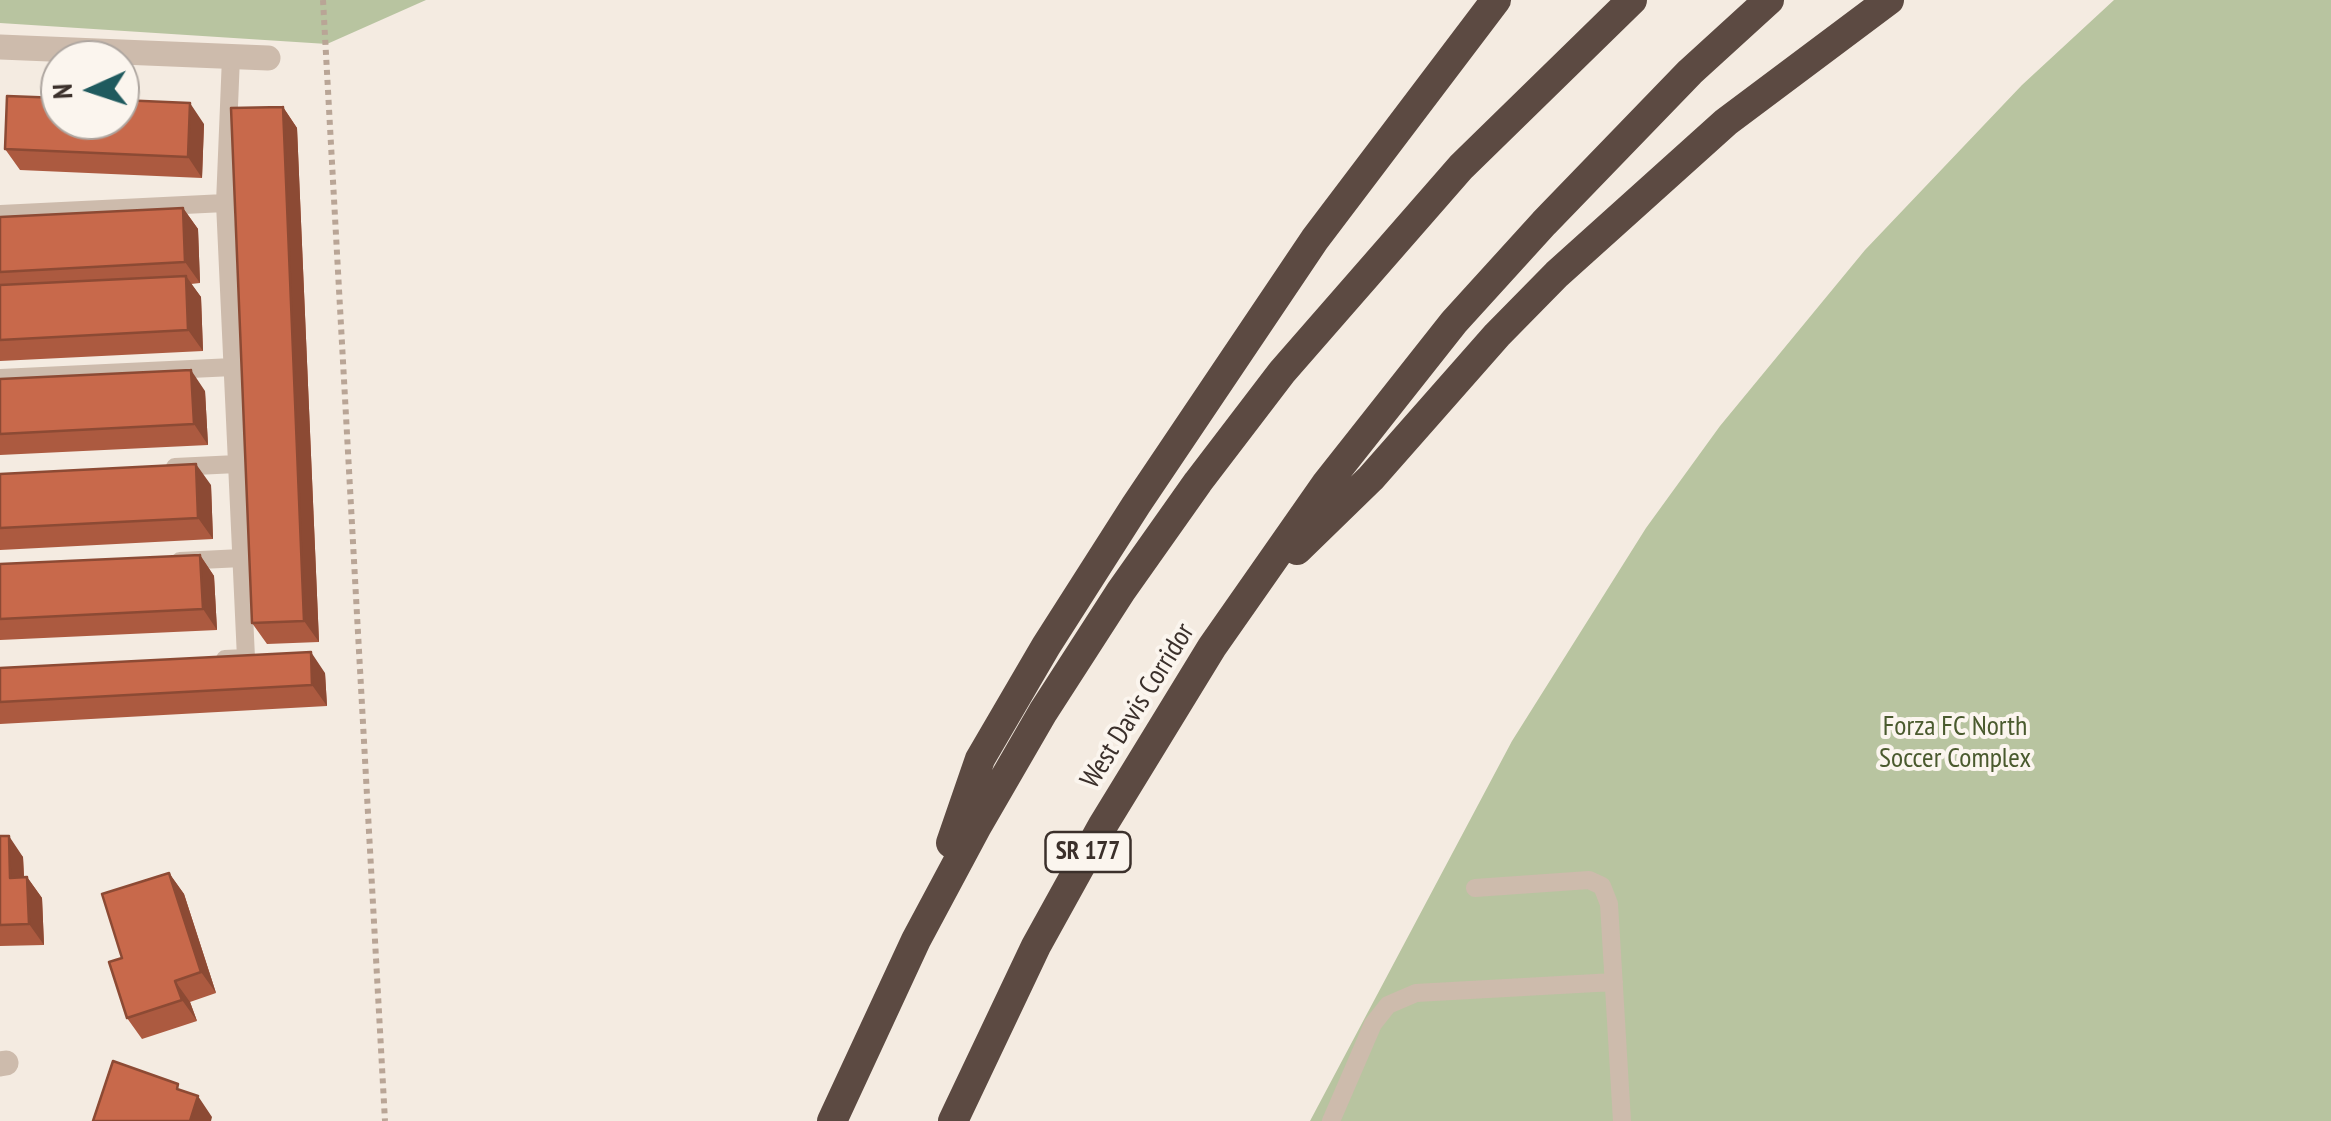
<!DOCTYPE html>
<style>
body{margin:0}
#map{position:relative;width:2331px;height:1121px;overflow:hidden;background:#f4ebe1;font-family:"PT Sans Narrow",sans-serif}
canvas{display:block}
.north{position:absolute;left:40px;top:40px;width:100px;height:100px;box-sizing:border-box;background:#fbf5ee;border:2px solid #aea6a0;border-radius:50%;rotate:267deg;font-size:28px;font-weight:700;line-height:40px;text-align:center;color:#3b302b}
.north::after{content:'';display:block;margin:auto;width:35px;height:45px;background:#1f5a5e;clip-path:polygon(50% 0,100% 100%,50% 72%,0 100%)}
</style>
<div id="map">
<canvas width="2331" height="1121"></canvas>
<div class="north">N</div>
</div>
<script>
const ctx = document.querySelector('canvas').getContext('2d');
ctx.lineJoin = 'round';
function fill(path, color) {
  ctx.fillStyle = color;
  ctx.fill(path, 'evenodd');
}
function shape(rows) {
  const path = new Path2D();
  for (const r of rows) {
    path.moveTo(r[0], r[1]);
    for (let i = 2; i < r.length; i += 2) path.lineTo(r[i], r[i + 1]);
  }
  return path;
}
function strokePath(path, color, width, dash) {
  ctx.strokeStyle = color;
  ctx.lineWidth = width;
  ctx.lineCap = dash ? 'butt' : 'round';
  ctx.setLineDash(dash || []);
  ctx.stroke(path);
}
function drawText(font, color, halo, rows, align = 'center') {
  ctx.font = font + ' "PT Sans Narrow",sans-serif';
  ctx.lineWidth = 8;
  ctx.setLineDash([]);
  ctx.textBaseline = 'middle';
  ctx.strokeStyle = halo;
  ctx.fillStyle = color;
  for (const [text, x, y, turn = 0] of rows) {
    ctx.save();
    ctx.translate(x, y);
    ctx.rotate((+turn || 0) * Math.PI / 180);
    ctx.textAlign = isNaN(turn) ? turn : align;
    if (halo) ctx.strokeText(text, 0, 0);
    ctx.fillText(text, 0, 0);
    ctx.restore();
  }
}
const green = shape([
 [0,0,426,0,327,44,0,23],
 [2114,0,2331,0,2331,1121,1310,1121,1512,741,1646,528,1720,426,1865,250,2022,85]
]);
const path = shape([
 [323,0,385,1121]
]);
const lane = shape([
 [0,214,225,203],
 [0,378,233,367],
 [175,467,237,464],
 [180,561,242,558],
 [225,659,246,658,225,203,231,57],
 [1475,888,1589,880,1602,886,1609,904,1622,1121],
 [1331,1121,1373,1024,1388,1005,1416,993,1614,982]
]);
const street = shape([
 [0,47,268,58],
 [0,1064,6,1063]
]);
const highway = shape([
 [1297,550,1371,478,1497,335,1557,274,1726,122,1889,0],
 [951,843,980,759,1046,646,1136,505,1315,239,1496,0],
 [832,1121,916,940,977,826,1043,712,1121,591,1198,482,1282,372,1461,167,1632,0],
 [953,1121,1036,946,1103,825,1212,647,1326,484,1454,322,1544,223,1690,72,1769,0]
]);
const wall = shape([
 [283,107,297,128,319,642,267,644,252,623],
 [204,124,202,178,20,170,5,149],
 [183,208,198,229,200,283,191,284,201,297,203,351,0,361,0,217],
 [0,379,205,391,208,445,0,455],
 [0,474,211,485,213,539,0,550],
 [200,555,214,576,217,630,0,640,0,564],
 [0,668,325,673,327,706,0,724],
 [0,836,23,857,24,877,27,877,42,898,44,945,0,946],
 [169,873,184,894,216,993,190,1002,197,1021,142,1039,127,1018]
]);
const shadedWall = shape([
 [190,103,204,124,202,178,188,157],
 [283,107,297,128,319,642,304,621],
 [183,208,198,229,200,283,185,262],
 [186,276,201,297,203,351,188,330],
 [191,370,205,391,208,445,194,424],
 [196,464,211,485,213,539,198,518],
 [200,555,214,576,217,630,203,609],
 [311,652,325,673,327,706,312,685],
 [9,836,23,857,25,899,10,878],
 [169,873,184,894,216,993,201,972],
 [27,877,42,898,44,945,29,924],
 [175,981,190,1002,197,1021,182,1000],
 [198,1096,212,1117,211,1121,190,1121]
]);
const building = shape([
 [7,96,60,98,60,120,120,120,120,100,190,103,188,157,5,149,7,96],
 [283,107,304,621,252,623,231,108,283,107],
 [183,208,185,262,0,272,0,217,183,208],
 [186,276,188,330,0,340,0,285,186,276],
 [191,370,194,424,0,434,0,379,191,370],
 [196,464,198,518,0,528,0,474,196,464],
 [200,555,203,609,0,619,0,564,200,555],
 [311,652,312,685,0,702,0,668,311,652],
 [0,836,9,836,10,878,27,877,29,924,0,925,0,836],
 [169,873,201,972,175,981,182,1000,127,1018,109,962,122,958,102,894,169,873],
 [113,1061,178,1084,177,1089,198,1096,190,1121,93,1121,113,1061]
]);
const shields = [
 [1088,852,85]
];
const shieldNames = [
 ["SR 177",1088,852]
];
const streetNames = [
 ["West Davis Corridor",1138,706,-58]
];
const parkNames = [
 ["Forza FC North",1955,727],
 ["Soccer Complex",1955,759]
];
fill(green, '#b8c4a0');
strokePath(path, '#b9a596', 6, [5, 5]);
strokePath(lane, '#cdbbac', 18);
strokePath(street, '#cdbbac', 25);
strokePath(highway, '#5c4a42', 30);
fill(wall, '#ac5a40');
fill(shadedWall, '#8c4a34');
fill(building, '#c8694b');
strokePath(building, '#8c4a34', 2.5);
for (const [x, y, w] of shields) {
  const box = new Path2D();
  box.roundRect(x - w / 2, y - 20, w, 40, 8);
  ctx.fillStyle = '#fbf5ee';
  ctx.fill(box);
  strokePath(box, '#3b302b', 2.5);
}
drawText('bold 25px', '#3b302b', null, shieldNames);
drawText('28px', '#3b302b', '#fbf5ee', streetNames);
drawText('28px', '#4a5a2e', '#fbf5ee', parkNames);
</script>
